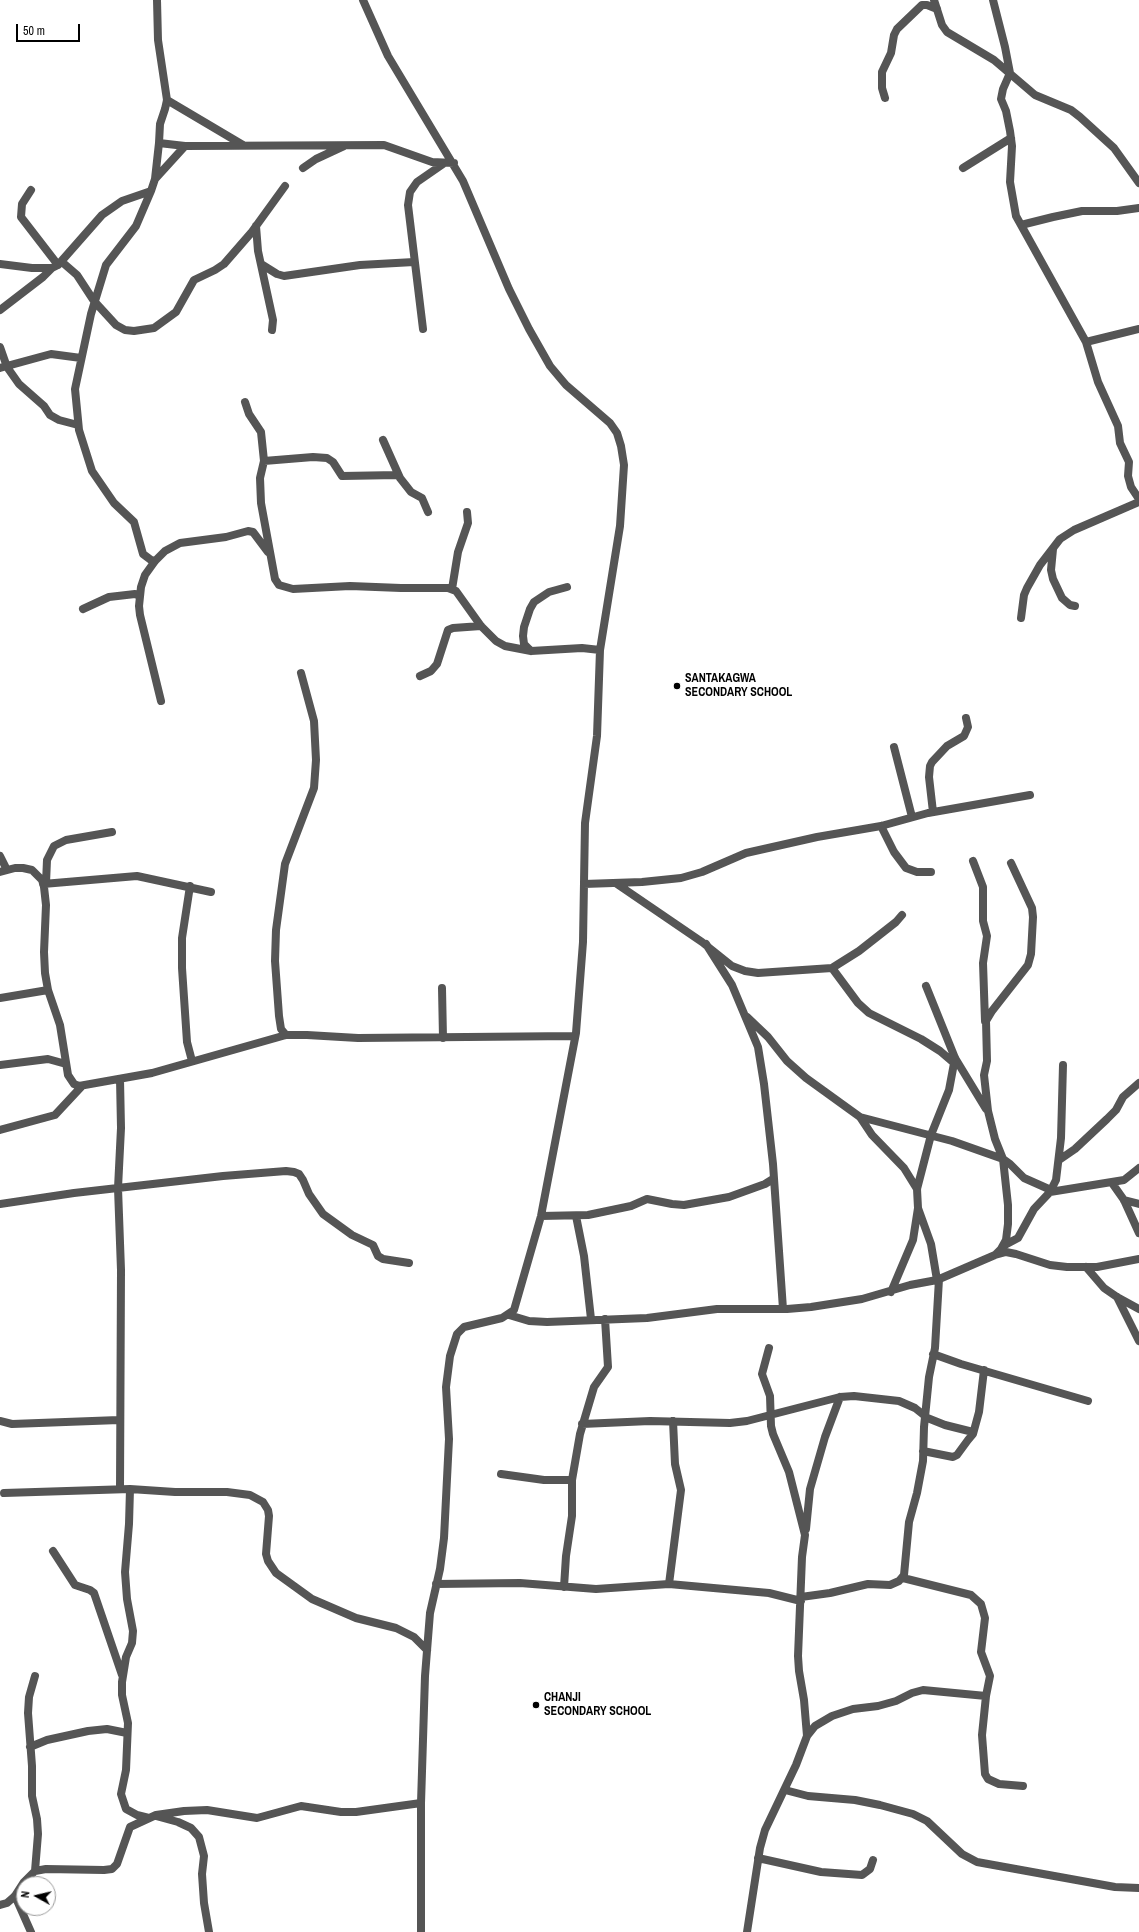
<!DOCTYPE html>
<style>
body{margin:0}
#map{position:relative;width:1139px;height:1932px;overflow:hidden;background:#fff;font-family:"Archivo Narrow",sans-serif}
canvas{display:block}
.north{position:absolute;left:16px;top:1876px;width:40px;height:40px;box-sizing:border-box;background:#fff;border:1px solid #999;border-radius:50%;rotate:278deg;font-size:11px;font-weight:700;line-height:16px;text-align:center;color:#000}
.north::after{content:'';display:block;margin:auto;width:14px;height:18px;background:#000;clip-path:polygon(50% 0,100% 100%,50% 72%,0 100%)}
.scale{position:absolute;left:16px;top:24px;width:64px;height:18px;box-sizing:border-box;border:2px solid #000;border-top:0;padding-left:5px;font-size:12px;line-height:14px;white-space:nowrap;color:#000;-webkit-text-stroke:3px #fff;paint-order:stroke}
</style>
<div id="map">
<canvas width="1139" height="1932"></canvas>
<div class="north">N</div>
<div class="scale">50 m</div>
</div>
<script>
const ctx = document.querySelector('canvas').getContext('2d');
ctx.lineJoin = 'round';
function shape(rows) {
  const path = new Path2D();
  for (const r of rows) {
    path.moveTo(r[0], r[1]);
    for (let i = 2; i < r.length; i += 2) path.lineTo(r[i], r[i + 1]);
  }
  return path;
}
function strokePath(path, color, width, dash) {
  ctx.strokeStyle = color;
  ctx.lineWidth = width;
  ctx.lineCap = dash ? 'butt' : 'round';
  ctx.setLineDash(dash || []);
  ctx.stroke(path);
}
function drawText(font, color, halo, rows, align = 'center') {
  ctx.font = font + ' "Archivo Narrow",sans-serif';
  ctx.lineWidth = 4;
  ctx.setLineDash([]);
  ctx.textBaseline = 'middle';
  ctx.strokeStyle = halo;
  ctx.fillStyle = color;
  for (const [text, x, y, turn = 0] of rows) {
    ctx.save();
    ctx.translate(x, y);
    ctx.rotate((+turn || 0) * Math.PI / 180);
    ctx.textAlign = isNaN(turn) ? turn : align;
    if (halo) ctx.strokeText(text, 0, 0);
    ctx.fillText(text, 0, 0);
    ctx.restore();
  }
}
const minor = shape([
 [363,0,388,56,463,181,509,289,529,329,550,366,566,385,610,423,617,433,621,446,624,465,620,526,600,650,597,736,585,823,583,942,576,1033,541,1216,514,1310,502,1318,464,1327,457,1334,450,1356,446,1387,449,1439,444,1538,440,1569,430,1613,425,1676,421,1803,421,1932],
 [934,0,942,25,947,32,994,60,1035,95,1071,110,1080,117,1114,148,1139,183],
 [993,0,1005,47,1010,73,1003,89,1001,99,1006,111,1010,131,1012,146,1010,182,1016,216,1086,342,1098,382,1118,426,1120,443,1129,462,1128,476,1131,487,1139,499],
 [885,98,882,88,882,72,891,53,894,35,897,29,922,5,927,5,937,9],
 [167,100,243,145],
 [159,143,185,146],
 [303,168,316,159,344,146],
 [963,168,1011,138],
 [155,179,159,143,160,124,165,109,167,100,158,40,157,0],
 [31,190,22,204,21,217,58,265],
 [151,191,136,226,106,265,91,314,75,389,79,430,92,471,114,503,134,522,143,554,151,560,155,561],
 [1021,225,1053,217,1082,211,1117,211,1139,208],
 [256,226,258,251,273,320,272,330],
 [62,262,77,275,94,301,116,325,125,330,134,331,154,328,176,312,194,280,215,270,224,264,251,233,285,186],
 [0,264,32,268,52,268,58,265,102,215,122,201,151,191,155,179,185,146,384,145,432,162,454,163],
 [261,264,277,274,284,276,360,265,414,262],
 [0,310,43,277,52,268],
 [423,329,408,205,410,192,417,182,443,164],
 [1086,342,1139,329],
 [0,347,7,367,19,384,44,406,50,415,59,420,78,425],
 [0,368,51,354,81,358],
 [245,402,249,414,261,432,264,461],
 [383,440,400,478,411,492,422,498,428,512],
 [398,475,342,476,333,462,327,458,313,457,264,461,260,478,261,503,275,579,279,585,293,589,350,586,401,588,448,588,456,591,481,626,496,641,505,646,531,651,582,648,600,650],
 [1053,549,1051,570,1053,579,1062,598,1070,605,1075,606],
 [452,589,458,552,468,523,467,512],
 [83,609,109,597,135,594,140,596],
 [1021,618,1024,595,1027,588,1040,565,1060,539,1074,530,1139,502],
 [531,651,524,644,523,636,524,627,530,609,534,602,549,592,567,587],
 [420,676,431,671,437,664,448,630,453,628,481,626],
 [161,701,140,615,139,606,141,587,145,575,155,561,165,551,180,543,226,537,248,531,253,532,268,552],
 [894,747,912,817],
 [933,812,929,777,930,766,932,762,947,746,964,736,968,727,966,718],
 [881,826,894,852,906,868,917,872,931,872],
 [0,856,7,870],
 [973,861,983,887,983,921,987,936,983,963,985,1021],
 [0,872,15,868,23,868,32,870,42,880,44,887,46,905,44,952,45,973,48,990,60,1025,68,1075,74,1084,79,1086,152,1073,286,1035,307,1035,358,1038,575,1036],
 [46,883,47,860,54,846,66,840,112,832],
 [43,884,137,876,211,892],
 [584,884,642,882,681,878,702,872,746,853,817,837,881,826,928,813,1030,795],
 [617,884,702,942,732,966,745,971,758,973,832,968,859,951,896,922,902,915],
 [190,886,182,938,182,968,187,1042,192,1061],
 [706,944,732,985,758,1047,764,1084,773,1164,783,1309],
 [832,968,858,1003,869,1013,921,1039,940,1051,954,1063],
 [926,986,955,1058,986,1109],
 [442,988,443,1038],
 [0,998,48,990],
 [747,1017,768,1037,787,1061,806,1078,860,1117,952,1141,1003,1159,1010,1164,1024,1178,1051,1190],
 [286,1035,281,1029,279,1016,275,961,276,930,285,864,314,788,316,760,314,721,301,673],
 [0,1065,48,1059,66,1064],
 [120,1079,121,1128,118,1188,121,1270,120,1489],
 [860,1117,872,1135,904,1168,917,1189],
 [0,1130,55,1115,82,1086],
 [1059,1160,1075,1149,1107,1119,1116,1110,1123,1097,1139,1083],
 [1112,1183,1124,1200,1139,1233],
 [1050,1192,1056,1180,1061,1138,1063,1065],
 [1124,1200,1139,1204],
 [0,1204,74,1193,223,1176,286,1171,294,1172,299,1174,303,1180,309,1194,323,1214,352,1235,373,1245,378,1256,383,1259,409,1263],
 [541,1216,588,1215,631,1206,647,1199,672,1204,684,1205,729,1197,765,1184,773,1179],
 [576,1216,584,1256,591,1319],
 [1003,1246,1018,1238,1034,1209,1050,1192,1124,1180,1139,1168],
 [995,1255,1006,1252,1016,1254,1050,1265,1067,1267,1097,1267,1139,1259],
 [1086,1267,1104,1288,1117,1297,1139,1309],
 [937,1280,931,1244,918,1208,917,1189,931,1135,949,1090,955,1058],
 [891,1292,913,1240,918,1208],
 [1117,1297,1139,1341],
 [509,1315,529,1321,547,1322,647,1318,717,1309,787,1309,811,1307,862,1299,910,1285,937,1280,995,1255,1001,1249,1006,1240,1008,1224,1008,1205,1003,1159,995,1139,988,1111,984,1075,987,1061,986,1021,992,1011,1028,965,1031,954,1033,917,1032,908,1011,863],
 [769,1348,762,1374,770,1396,771,1426,773,1434,789,1472,805,1535,802,1557,798,1656,799,1671,804,1700,807,1736],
 [933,1354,961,1364,1088,1401],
 [925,1417,945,1425,973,1432],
 [0,1421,12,1424,119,1420],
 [582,1424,650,1421,730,1423,747,1421,840,1397,854,1396,899,1401,915,1408,925,1416],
 [923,1451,953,1457,957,1455,968,1440,973,1434,979,1412,984,1370],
 [501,1474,544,1480,572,1480],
 [130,1489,129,1524,125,1572,127,1599,133,1631,132,1643,126,1657,122,1682,122,1695,128,1723,126,1770,121,1794,126,1809,137,1815,149,1818],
 [4,1493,130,1489,175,1492,227,1492,250,1495,263,1502,268,1510,269,1516,266,1554,268,1561,276,1573,312,1599,356,1618,396,1628,414,1637,427,1650],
 [806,1529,810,1489,825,1437,840,1397],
 [53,1551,75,1585,90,1590,94,1593,122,1675],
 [903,1578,971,1595,981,1604,985,1618,981,1652,990,1676,986,1696,982,1735,985,1774,988,1779,999,1784,1023,1786],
 [436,1584,520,1583,596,1589,669,1584,769,1593,801,1601],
 [669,1584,681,1490,675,1464,673,1421],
 [564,1587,566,1556,572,1516,572,1480,580,1434,594,1387,608,1367,605,1319],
 [801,1597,830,1593,868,1584,890,1585,899,1581,904,1575,909,1522,917,1493,923,1461,924,1427,929,1377,935,1348,939,1279],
 [35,1676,29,1697,28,1713,32,1766,32,1796,37,1819,38,1834,35,1871],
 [30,1747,47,1740,88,1731,107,1729,127,1733],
 [785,1790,808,1796,855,1800,880,1805,913,1814,927,1821,962,1854,977,1862,1115,1887,1139,1888],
 [156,1816,178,1822,191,1828,199,1837,204,1856,202,1874,204,1903,209,1932],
 [758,1858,821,1872,862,1875,870,1869,873,1860],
 [15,1896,31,1932],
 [0,1905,7,1903,15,1896,24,1882,35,1871,46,1869,104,1870,112,1869,117,1864,130,1827,156,1815,184,1811,207,1810,257,1818,301,1806,341,1812,356,1812,421,1803],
 [747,1932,760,1848,765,1830,796,1765,807,1736,815,1726,832,1716,853,1709,878,1706,896,1701,912,1693,923,1690,986,1696]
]);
const markers = [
 [677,686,4,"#000"],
 [536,1705,4,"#000"]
];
const poiNames = [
 ["SANTAKAGWA",685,679],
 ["SECONDARY SCHOOL",685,693],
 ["CHANJI",544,1698],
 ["SECONDARY SCHOOL",544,1712]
];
strokePath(minor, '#555', 8);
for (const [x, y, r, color] of markers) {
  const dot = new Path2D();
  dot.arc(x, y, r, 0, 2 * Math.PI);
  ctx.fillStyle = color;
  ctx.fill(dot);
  strokePath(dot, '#fff', 1.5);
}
drawText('bold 12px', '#000', '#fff', poiNames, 'left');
</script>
